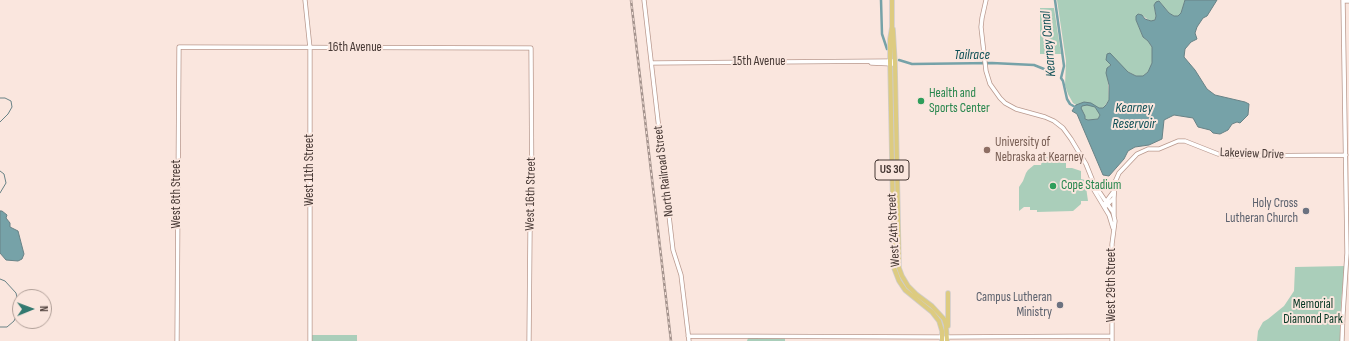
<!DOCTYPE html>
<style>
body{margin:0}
#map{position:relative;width:1349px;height:341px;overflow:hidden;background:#fae6de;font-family:"Sofia Sans Condensed",sans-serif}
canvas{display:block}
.north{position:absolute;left:12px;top:289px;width:40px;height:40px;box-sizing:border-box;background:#fae6de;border:1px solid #b2a19a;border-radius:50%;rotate:89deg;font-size:11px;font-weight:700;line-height:16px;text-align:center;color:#473935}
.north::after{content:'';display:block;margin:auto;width:14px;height:18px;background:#337970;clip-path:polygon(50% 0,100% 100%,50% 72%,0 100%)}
</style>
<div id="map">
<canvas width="1349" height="341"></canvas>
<div class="north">N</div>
</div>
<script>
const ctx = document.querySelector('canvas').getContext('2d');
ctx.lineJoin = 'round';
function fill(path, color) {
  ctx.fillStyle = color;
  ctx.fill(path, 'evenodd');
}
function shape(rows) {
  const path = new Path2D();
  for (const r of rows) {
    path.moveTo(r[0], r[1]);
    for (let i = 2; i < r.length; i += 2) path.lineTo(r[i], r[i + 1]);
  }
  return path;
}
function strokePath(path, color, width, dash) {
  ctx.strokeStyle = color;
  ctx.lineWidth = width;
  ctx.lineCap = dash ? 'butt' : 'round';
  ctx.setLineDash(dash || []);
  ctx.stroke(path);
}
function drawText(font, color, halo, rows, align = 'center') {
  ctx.font = font + ' "Sofia Sans Condensed",sans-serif';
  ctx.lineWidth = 4;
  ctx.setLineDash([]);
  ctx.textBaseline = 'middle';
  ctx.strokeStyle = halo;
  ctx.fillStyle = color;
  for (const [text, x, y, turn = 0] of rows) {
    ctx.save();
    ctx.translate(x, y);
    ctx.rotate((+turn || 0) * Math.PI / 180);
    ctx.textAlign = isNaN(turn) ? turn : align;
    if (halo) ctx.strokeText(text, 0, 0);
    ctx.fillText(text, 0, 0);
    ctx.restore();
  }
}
const green = shape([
 [1057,0,1185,0,1181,13,1178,16,1174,16,1169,13,1159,1,1154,5,1156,16,1155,20,1151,22,1142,15,1138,14,1136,16,1136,20,1143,37,1148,41,1152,47,1152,63,1148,72,1143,76,1136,76,1106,60,1111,65,1107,68,1109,100,1103,108,1099,109,1100,115,1098,119,1088,120,1085,119,1083,113,1081,111,1080,104,1076,105,1073,103,1068,94,1065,85,1066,61],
 [1040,8,1054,8,1061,54,1040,54],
 [1043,157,1050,157,1050,160,1061,160,1061,158,1064,158,1064,161,1066,161,1066,168,1072,168,1081,171,1081,179,1085,180,1088,201,1081,201,1081,204,1073,211,1037,212,1037,210,1030,210,1030,207,1024,207,1019,211,1019,187,1023,181,1026,173,1028,170,1034,165,1041,165],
 [1345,266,1341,302,1340,341,1257,341,1258,331,1263,322,1268,319,1284,306,1294,291,1295,267],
 [311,335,357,335,357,341,311,341],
 [748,338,785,338,785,341,747,341]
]);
const water = shape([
 [1185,0,1217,0,1207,16,1203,18,1197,27,1195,33,1197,39,1191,42,1185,49,1184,57,1195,70,1207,89,1215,95,1245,102,1249,104,1248,115,1240,123,1237,122,1232,124,1228,130,1220,134,1213,133,1210,130,1198,127,1193,118,1174,115,1164,120,1162,139,1149,145,1135,147,1128,151,1124,159,1109,176,1103,175,1077,114,1072,111,1076,105,1084,102,1091,103,1099,108,1103,108,1106,105,1109,100,1109,85,1106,73,1107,68,1111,65,1106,60,1107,54,1110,53,1128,72,1136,76,1143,76,1148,72,1152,63,1152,47,1148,41,1143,37,1136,20,1136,16,1138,14,1142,15,1145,19,1151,21,1155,20,1156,16,1154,5,1156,2,1159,1,1169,13,1174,16,1178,16,1181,13,1185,0],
 [1087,105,1095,107,1100,115,1098,119,1088,120,1085,119,1085,116,1081,108,1082,106,1087,105],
 [0,211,2,211,7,215,6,218,10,223,10,227,18,231,24,254,22,259,18,261,6,260,0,253,0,211]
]);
const stream = shape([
 [0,98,5,98,11,101,12,107,8,114,0,122],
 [0,171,4,174,6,183,0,193],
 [0,279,5,281,16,293,18,302,18,312,14,321,7,327,0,327]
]);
const canal = shape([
 [881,0,882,34,887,49],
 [1055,0,1064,66,1061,78,1063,81,1067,99,1070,104,1075,107],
 [899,60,912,64,992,63,1034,65,1044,69]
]);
const secondary = shape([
 [305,0,310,48,310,341],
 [644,0,673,250,681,275,689,341],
 [986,0,982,18,981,27,986,71,990,84,1000,98,1005,103,1016,109,1045,117,1054,121,1063,128,1071,139,1086,164,1094,184,1113,212,1115,221,1112,244,1112,341],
 [1343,1,1349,1],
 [652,63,893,61],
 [871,63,893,64],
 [1094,185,1094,190,1109,215,1113,228],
 [1114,198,1114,216],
 [1105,203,1114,191],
 [1105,207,1114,198,1115,182,1119,173,1137,154,1148,149,1159,149,1178,141,1185,141,1218,154,1231,156,1346,155],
 [688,336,942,337,944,338,944,341],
 [947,337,1112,336],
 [177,341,179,47,531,48,532,215,530,232,529,341],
 [1342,341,1343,314,1347,253,1343,0]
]);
const primary = shape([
 [892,0,892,27,890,39,890,61,894,268,899,281,905,290,932,312,939,321,942,331,942,341],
 [893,29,895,64,899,268,902,276,908,286,916,294,932,306,944,319,946,325,947,341],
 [948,326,948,293]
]);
const rail = shape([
 [631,0,671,341]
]);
const markers = [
 [921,101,4,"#2e9e5b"],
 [987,150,4,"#8d6e63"],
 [1053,186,4,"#2e9e5b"],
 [1306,211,4,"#6b7280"],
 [1060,305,4,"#6b7280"]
];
const shields = [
 [892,170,34]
];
const shieldNames = [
 ["US 30",892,170]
];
const streetNames = [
 ["16th Avenue",355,48],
 ["15th Avenue",759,62],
 ["Lakeview Drive",1252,154,2],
 ["West 11th Street",310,170,-90],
 ["North Railroad Street",664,171,-97],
 ["West 8th Street",177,194,-90],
 ["West 16th Street",531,194,-89],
 ["West 24th Street",894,230,-93],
 ["West 29th Street",1112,285,-90]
];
const leisureNames = [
 ["Health and",929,94],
 ["Sports Center",929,109],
 ["Cope Stadium",1061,186]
];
const educationNames = [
 ["University of",995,143],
 ["Nebraska at Kearney",995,158]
];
const worshipNames = [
 ["Holy Cross",1298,204],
 ["Lutheran Church",1298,219],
 ["Campus Lutheran",1052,298],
 ["Ministry",1052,313]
];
const parkNames = [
 ["Memorial",1313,305],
 ["Diamond Park",1313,320]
];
const waterNames = [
 ["Kearney Canal",1049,44,-95],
 ["Tailrace",972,55],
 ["Kearney",1134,108],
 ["Reservoir",1134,124]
];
fill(green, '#aaceba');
fill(water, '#76a2a8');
strokePath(water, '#688286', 1);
strokePath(stream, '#688286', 1);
strokePath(canal, '#76a2a8', 2.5);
strokePath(secondary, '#b9998e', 5);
strokePath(primary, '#cfccca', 5.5);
strokePath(secondary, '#fff', 3.5);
strokePath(primary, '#ddcb80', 4);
strokePath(rail, '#a3928c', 2.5);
strokePath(rail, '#fae6de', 1, [3]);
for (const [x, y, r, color] of markers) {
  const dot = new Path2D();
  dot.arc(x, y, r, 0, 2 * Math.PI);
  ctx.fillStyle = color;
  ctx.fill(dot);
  strokePath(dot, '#fae6de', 1.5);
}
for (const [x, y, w] of shields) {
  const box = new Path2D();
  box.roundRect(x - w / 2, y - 10, w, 20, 3);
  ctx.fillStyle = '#fae6de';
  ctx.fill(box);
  strokePath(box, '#473935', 1);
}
drawText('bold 12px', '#473935', null, shieldNames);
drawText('13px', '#473935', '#fae6de', streetNames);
drawText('13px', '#27864d', '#fae6de', leisureNames, 'left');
drawText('13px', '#785e54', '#fae6de', educationNames, 'left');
drawText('13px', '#5b616d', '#fae6de', worshipNames, 'right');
drawText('13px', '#033420', '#fae6de', parkNames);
drawText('italic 14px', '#0d4f56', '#fae6de', waterNames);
</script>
